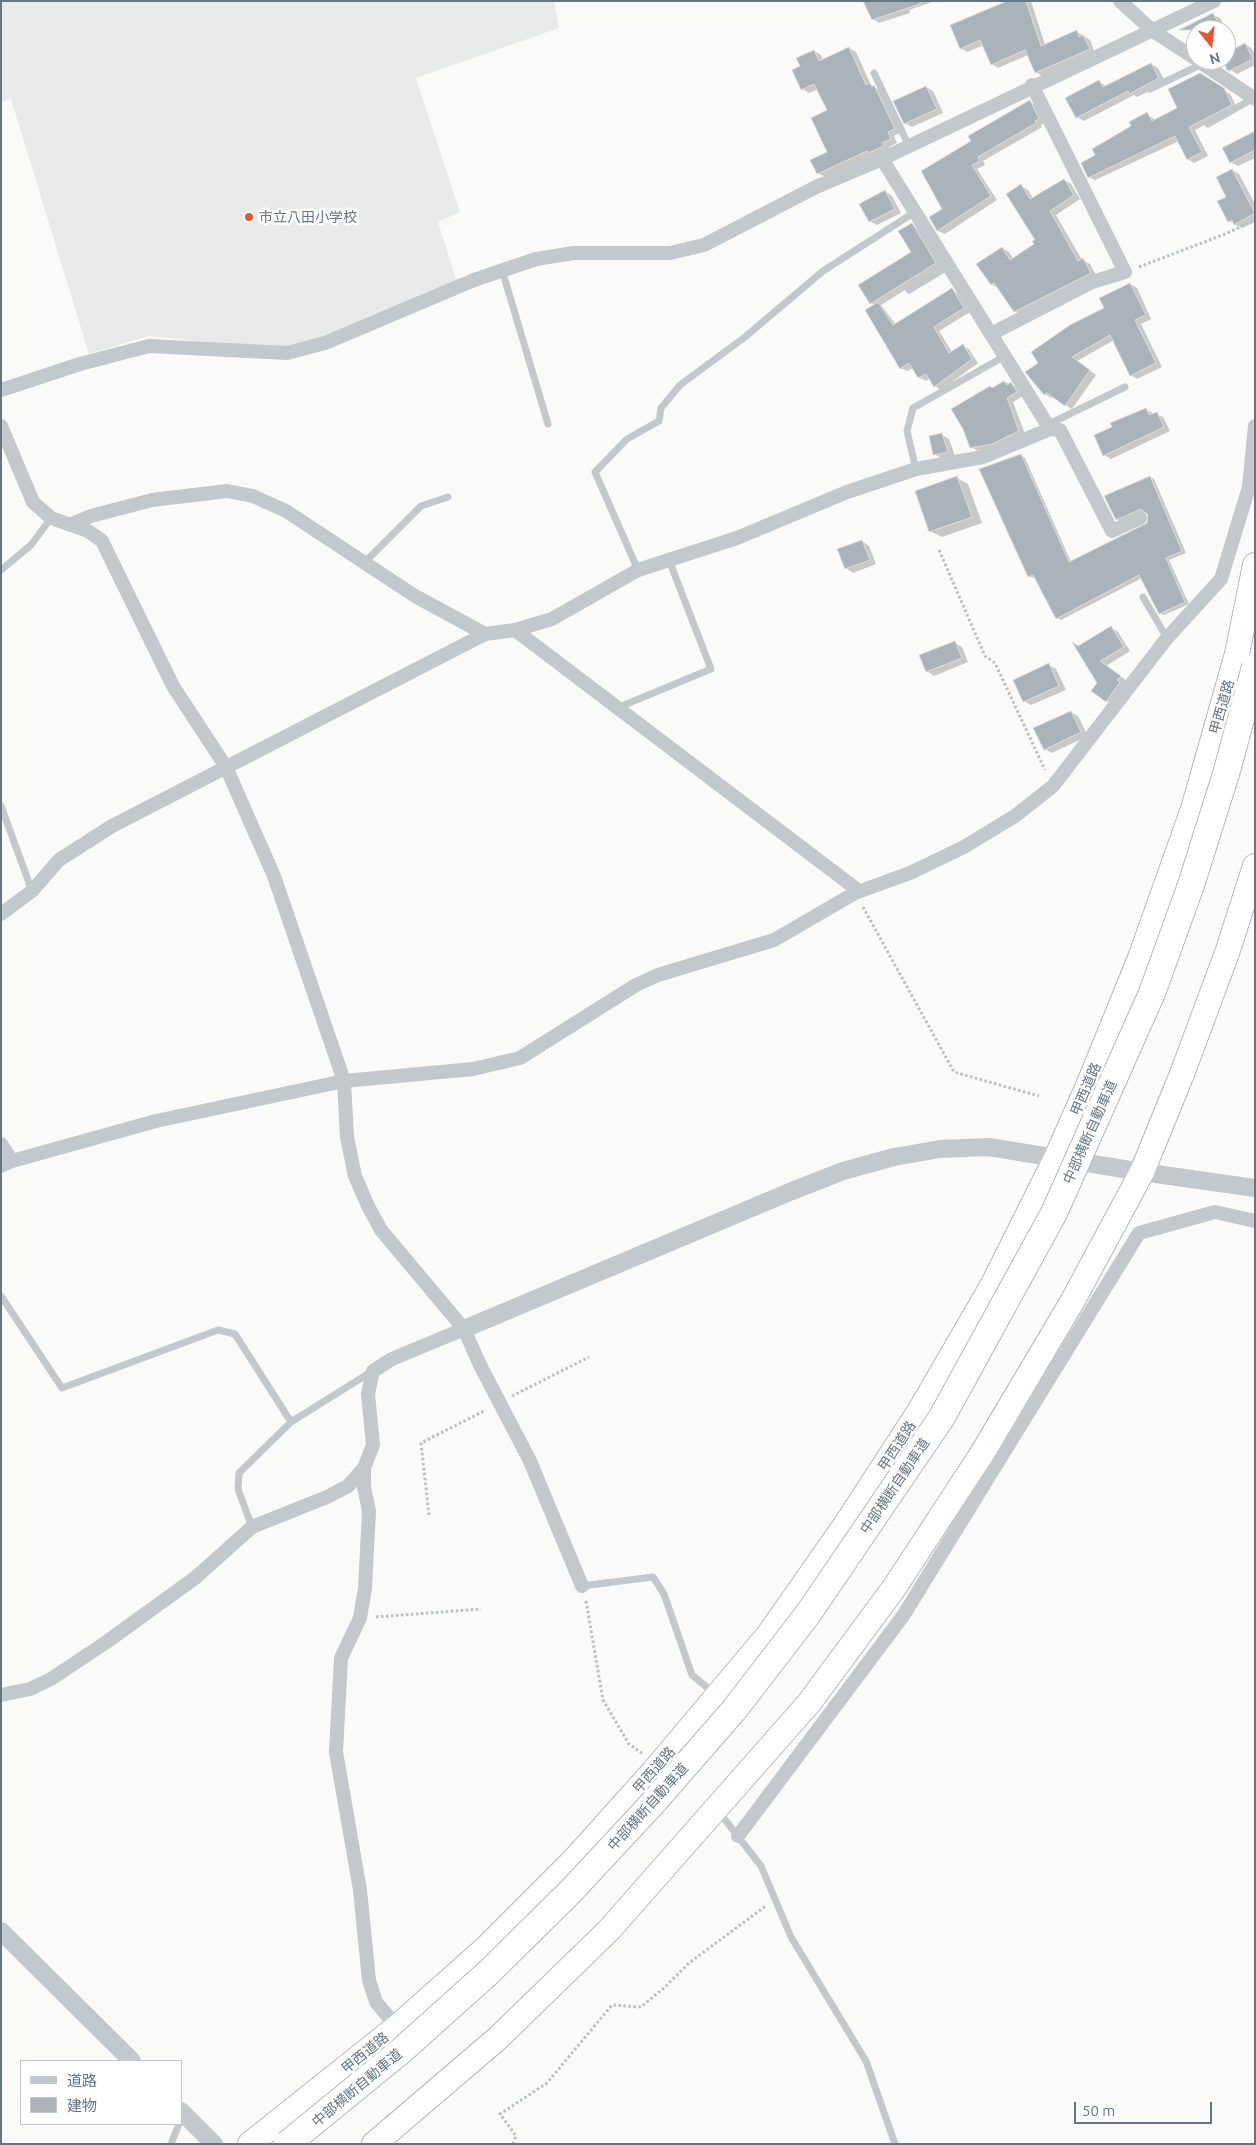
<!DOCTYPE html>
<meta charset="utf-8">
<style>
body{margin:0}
#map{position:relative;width:1256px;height:2145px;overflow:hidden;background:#fafaf8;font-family:Ubuntu,"Noto Sans JP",sans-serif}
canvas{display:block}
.frame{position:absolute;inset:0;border:2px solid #657683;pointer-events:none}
.legend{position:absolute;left:20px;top:2060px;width:162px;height:65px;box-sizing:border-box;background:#fff;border:1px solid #c1c8cd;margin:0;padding:6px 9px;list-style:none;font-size:15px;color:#657683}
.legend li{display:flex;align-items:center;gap:10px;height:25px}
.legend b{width:25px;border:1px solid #c1c8cd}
.north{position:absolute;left:1186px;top:20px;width:50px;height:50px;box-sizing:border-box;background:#fff;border:1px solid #c1c8cd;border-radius:50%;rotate:164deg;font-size:14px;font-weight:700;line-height:20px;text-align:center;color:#657683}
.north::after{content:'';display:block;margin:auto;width:18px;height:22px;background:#e4572e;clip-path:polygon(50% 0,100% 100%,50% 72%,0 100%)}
.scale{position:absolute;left:1074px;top:2102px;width:138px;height:22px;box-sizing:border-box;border:2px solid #657683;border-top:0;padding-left:6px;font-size:15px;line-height:18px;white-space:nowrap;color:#657683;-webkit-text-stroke:4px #fff;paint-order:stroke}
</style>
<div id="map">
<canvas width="1256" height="2145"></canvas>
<div class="frame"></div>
<ul class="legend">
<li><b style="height:6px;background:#c3c8cc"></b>道路</li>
<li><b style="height:14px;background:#aab3b9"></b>建物</li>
</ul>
<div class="north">N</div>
<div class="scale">50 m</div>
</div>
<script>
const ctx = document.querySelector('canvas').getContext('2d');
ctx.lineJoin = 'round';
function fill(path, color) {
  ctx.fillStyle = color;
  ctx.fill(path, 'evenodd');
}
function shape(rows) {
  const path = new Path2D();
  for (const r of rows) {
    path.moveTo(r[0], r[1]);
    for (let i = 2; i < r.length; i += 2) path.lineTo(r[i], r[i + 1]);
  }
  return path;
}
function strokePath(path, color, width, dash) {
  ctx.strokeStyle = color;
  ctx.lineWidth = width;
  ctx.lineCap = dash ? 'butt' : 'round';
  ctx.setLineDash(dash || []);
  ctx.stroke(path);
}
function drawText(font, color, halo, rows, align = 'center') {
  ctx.font = font + ' Ubuntu,"Noto Sans JP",sans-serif';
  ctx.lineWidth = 5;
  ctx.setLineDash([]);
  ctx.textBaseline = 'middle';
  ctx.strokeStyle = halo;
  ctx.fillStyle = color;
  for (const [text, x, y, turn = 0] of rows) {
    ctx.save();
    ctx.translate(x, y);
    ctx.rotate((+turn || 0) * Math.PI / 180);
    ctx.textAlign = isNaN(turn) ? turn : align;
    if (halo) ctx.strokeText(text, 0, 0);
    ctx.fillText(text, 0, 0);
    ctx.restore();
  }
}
const built = shape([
 [1,1,554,1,559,28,416,78,460,212,438,222,457,282,310,344,283,350,149,336,89,354,11,99,1,102]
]);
const shadow = shape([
 [865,1,935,1,909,10,910,13,879,23,873,19],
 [1010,1,1031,1,1045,45,1077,32,1090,40,1095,53,1042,76,1036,72,1028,55,998,68,992,64,984,45,967,52,961,48],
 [1213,15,1220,18,1226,30,1196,30,1196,47,1189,42,1195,33,1191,26],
 [1226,31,1236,49,1245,44,1251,48,1255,54,1255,65,1237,74,1216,60,1226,60],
 [849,48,856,52,871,85,881,91,901,132,894,136,897,143,889,147,890,150,876,156,873,155,825,177,818,173,812,160,829,152,828,111,818,89,809,93,802,89,802,67,814,51,821,55,823,60],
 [1151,64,1158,68,1166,83,1137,97,1134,95,1084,121,1077,117,1099,82,1106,86],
 [1207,78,1230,94,1237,108,1195,130,1208,156,1194,163,1188,159,1179,141,1095,180,1089,177,1097,156,1147,114,1155,120,1179,108],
 [926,87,933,91,943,113,912,127,905,123],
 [1030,102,1036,106,1045,123,1041,125,1042,127,983,161,985,165,977,169,997,200,945,234,938,231,930,218,944,209,973,141],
 [1255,133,1255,158,1238,166,1231,162],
 [1232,170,1239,174,1255,204,1255,222,1242,228,1229,221,1228,197],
 [1064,180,1071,184,1080,199,1056,215,1082,260,1090,264,1097,277,1022,316,1015,311,998,288,991,284,1002,248,1009,252,1013,259,1035,244,1037,240,1021,186,1028,190,1033,198],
 [885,191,892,196,901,213,877,225,870,221],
 [912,225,918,229,942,267,881,305,896,325,952,290,959,294,970,312,939,331,952,352,963,346,969,349,978,363,941,390,935,386,930,378,926,381,919,377,913,368,907,371,901,368,875,306,871,303,912,252],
 [1130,284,1137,288,1151,319,1141,324,1162,367,1137,379,1131,375,1114,340,1077,361,1096,375,1072,409,1053,397,1051,398,1045,394,1027,373,1106,309],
 [1004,382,1017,387,1023,396,1013,402,1025,434,999,447,978,451,971,447,993,389],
 [1146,410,1163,417,1170,431,1111,459,1104,455],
 [942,435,949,439,955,456,941,458,934,454],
 [1020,455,1025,458,1071,562,1148,524,1149,514,1146,511,1121,521,1117,519,1150,477,1154,479,1186,553,1169,560,1189,604,1164,615,1160,613,1142,578,1061,620,1057,618,1036,578,1029,577,981,469],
 [957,478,968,484,982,523,942,537,930,531],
 [862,541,869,546,876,564,853,573,846,568],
 [1111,628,1118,632,1130,651,1106,666,1127,681,1114,705,1107,701,1079,647],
 [955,643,962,647,968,662,934,676,927,671],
 [1049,665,1056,669,1066,690,1031,705,1024,701],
 [1071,712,1078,716,1088,736,1052,753,1045,749]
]);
const building = shape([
 [863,1,920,1,920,4,872,20,863,1],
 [1007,1,1026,1,1041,46,1077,30,1079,37,1083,35,1090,49,1035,73,1025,50,991,65,980,40,960,49,950,25,1007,1],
 [1213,13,1222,30,1179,30,1213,13],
 [1245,43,1253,59,1229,71,1226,69,1226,53,1245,43],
 [849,47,866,85,870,83,872,87,874,85,895,129,888,132,891,139,882,143,884,146,868,153,867,151,817,174,810,160,827,152,811,118,827,110,814,84,801,90,792,70,800,66,796,58,814,50,819,61,849,47],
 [1151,63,1159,78,1129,94,1128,91,1076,118,1065,98,1099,80,1103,87,1151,63],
 [1200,73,1224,88,1232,105,1189,127,1202,152,1187,160,1175,136,1088,178,1081,163,1095,155,1092,149,1131,126,1129,122,1147,112,1152,121,1177,108,1168,89,1200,73],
 [926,86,937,109,904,124,893,101,926,86],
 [1030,100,1039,119,1035,121,1036,123,978,157,980,161,972,165,991,196,937,231,929,217,942,209,921,171,971,141,968,136,1030,100],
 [1255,131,1255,150,1230,163,1222,148,1255,131],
 [1232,169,1255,213,1234,225,1232,220,1228,222,1217,201,1226,197,1216,177,1232,169],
 [1064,179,1074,195,1050,211,1078,261,1083,258,1091,273,1014,312,994,283,991,285,976,264,1002,247,1010,260,1034,244,1032,241,1035,240,1006,194,1021,184,1030,199,1064,179],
 [885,190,895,209,869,222,859,204,885,190],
 [912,223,936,263,870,304,858,285,911,252,898,231,912,223],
 [1130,283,1146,315,1135,320,1156,363,1130,376,1110,335,1072,357,1090,370,1065,406,1047,393,1044,395,1025,372,1038,363,1031,352,1070,325,1104,308,1099,298,1130,283],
 [952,288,964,308,934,327,949,353,963,344,972,359,934,387,926,374,918,378,909,363,900,369,865,310,878,302,893,325,952,288],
 [1004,381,1007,385,1011,382,1017,392,1007,398,1019,431,992,444,970,448,963,429,951,409,990,386,992,388,1004,381],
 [1146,408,1149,415,1157,412,1164,427,1103,456,1094,435,1112,427,1110,423,1146,408],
 [942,433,948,452,933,455,929,436,942,433],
 [1021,454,1069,562,1147,523,1148,515,1141,509,1116,520,1104,496,1150,476,1182,551,1166,558,1185,602,1159,614,1139,575,1056,619,1033,575,1028,577,979,469,1021,454],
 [957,476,972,517,929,532,915,491,957,476],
 [862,540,870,560,845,569,837,549,862,540],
 [1111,626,1124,647,1100,661,1121,676,1117,680,1120,682,1106,702,1091,691,1097,683,1072,642,1078,646,1111,626],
 [955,641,962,658,926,672,919,655,955,641],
 [1049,663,1059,686,1023,702,1013,680,1049,663],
 [1071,711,1081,732,1044,750,1033,728,1071,711]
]);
const path = shape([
 [1139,267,1225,234,1255,220],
 [939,550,985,656,995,663,1045,770],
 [863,907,954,1072,1039,1096],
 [512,1396,589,1357],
 [429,1515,421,1443,486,1410],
 [586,1601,603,1700,629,1744,643,1754],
 [376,1617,481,1609],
 [513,2144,516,2136,500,2114,547,2083,612,2005,641,2007,665,1987,689,1963,767,1905]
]);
const service = shape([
 [874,73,909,146],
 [1150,89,1202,64],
 [1208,124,1254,98],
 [502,270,548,424],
 [909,290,949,266],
 [1047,425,1125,387],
 [916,469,907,431,913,408,1005,356],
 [365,562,421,506,448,497],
 [1,570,31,545,51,518],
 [638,570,595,472,627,439,659,421,661,408,680,385,745,337,823,271,915,212],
 [1143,597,1167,638],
 [617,708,711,669,669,560],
 [1,806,32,891],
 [1,1296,62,1388,218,1330,235,1334,291,1422],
 [252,1527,238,1489,239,1473,291,1422,371,1372],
 [582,1586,653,1577,664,1594,692,1675,715,1694],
 [719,1812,761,1866,791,1937,866,2061,895,2144],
 [171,2144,179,2124]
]);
const minor = shape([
 [1120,1,1153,31,1196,59],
 [1197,60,1255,99],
 [882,159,1050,429],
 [991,334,1092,282,1125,272,1032,85],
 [1,390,80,364,149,346,287,353,325,343,474,280,536,259,574,253,670,253,704,245,816,187,882,159,1214,1],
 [1,426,33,502,51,518,88,531,102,541,173,686,226,767,274,876,344,1081,347,1137,355,1176,368,1206,381,1230,464,1329,480,1365,530,1461,582,1586],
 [72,524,91,516,152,500,227,491,253,496,286,511,415,596,485,634],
 [515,630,859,891],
 [1,914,32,891,59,860,112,826,485,634,515,630,552,619,638,570,737,538,847,492,916,469,983,457,1050,429,1060,430,1112,531,1140,518],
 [1,1144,12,1161],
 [1,1166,12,1161,156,1121,344,1081,473,1069,520,1058,636,985,658,975,774,940,855,893,910,873,964,847,1015,816,1053,786,1167,638,1221,579,1249,487,1255,426],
 [1,1695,30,1689,51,1679,105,1643,195,1578,252,1527,327,1497,348,1486,364,1468],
 [738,1836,903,1616,1139,1233,1215,1212,1255,1221],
 [397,2027,376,2002,369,1980,360,1890,336,1752,341,1658,360,1618,365,1588,369,1511,364,1487,364,1468,373,1445,368,1394,373,1371,392,1359,464,1329]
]);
const tertiary = shape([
 [464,1329,792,1191,843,1171,894,1157,940,1149,989,1147,1142,1172,1255,1188],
 [1,1931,132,2061],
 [181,2111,214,2144]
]);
const trunk = shape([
 [250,2144,397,2027,486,1948,573,1861,653,1772,769,1634,846,1524,920,1410,992,1286,1056,1158,1090,1081,1140,958,1193,809,1237,654,1255,565],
 [374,2144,498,2038,609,1930,809,1703,894,1588,983,1452,1072,1302,1142,1172,1182,1074,1227,953,1255,866]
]);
const motorwayBridge = shape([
 [287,2144,401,2051,489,1972,571,1891,652,1804,734,1710,808,1614,942,1417,1054,1213,1152,993,1191,885,1226,774,1255,667]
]);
const markers = [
 [249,217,5,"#e4572e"]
];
const poiNames = [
 ["市立八田小学校",259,217]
];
const streetNames = [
 ["甲西道路",1222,707,-74],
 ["甲西道路",1086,1089,-67],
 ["中部横断自動車道",1090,1132,-66],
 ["甲西道路",897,1446,-57],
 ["中部横断自動車道",895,1486,-56],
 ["甲西道路",654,1770,-49],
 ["中部横断自動車道",648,1807,-48],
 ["甲西道路",365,2053,-39],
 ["中部横断自動車道",357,2088,-40]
];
fill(built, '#e8e9e9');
fill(shadow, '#0003');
fill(building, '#aab3b9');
strokePath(building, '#dcdcda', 1);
strokePath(trunk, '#b4b9bd', 26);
strokePath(path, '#bbbfc2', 3, [2.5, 2.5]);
strokePath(service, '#c3c8cc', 7);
strokePath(minor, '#c3c8cc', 14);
strokePath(tertiary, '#c3c8cc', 18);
strokePath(trunk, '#fff', 24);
strokePath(motorwayBridge, '#b4b9bd', 28, []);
strokePath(motorwayBridge, '#fff', 26);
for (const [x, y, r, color] of markers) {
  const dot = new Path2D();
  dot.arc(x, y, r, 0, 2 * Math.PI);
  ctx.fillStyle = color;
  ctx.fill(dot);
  strokePath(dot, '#fff', 2);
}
drawText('14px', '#657683', '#fff', poiNames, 'left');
drawText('14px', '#657683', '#fff', streetNames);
</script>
